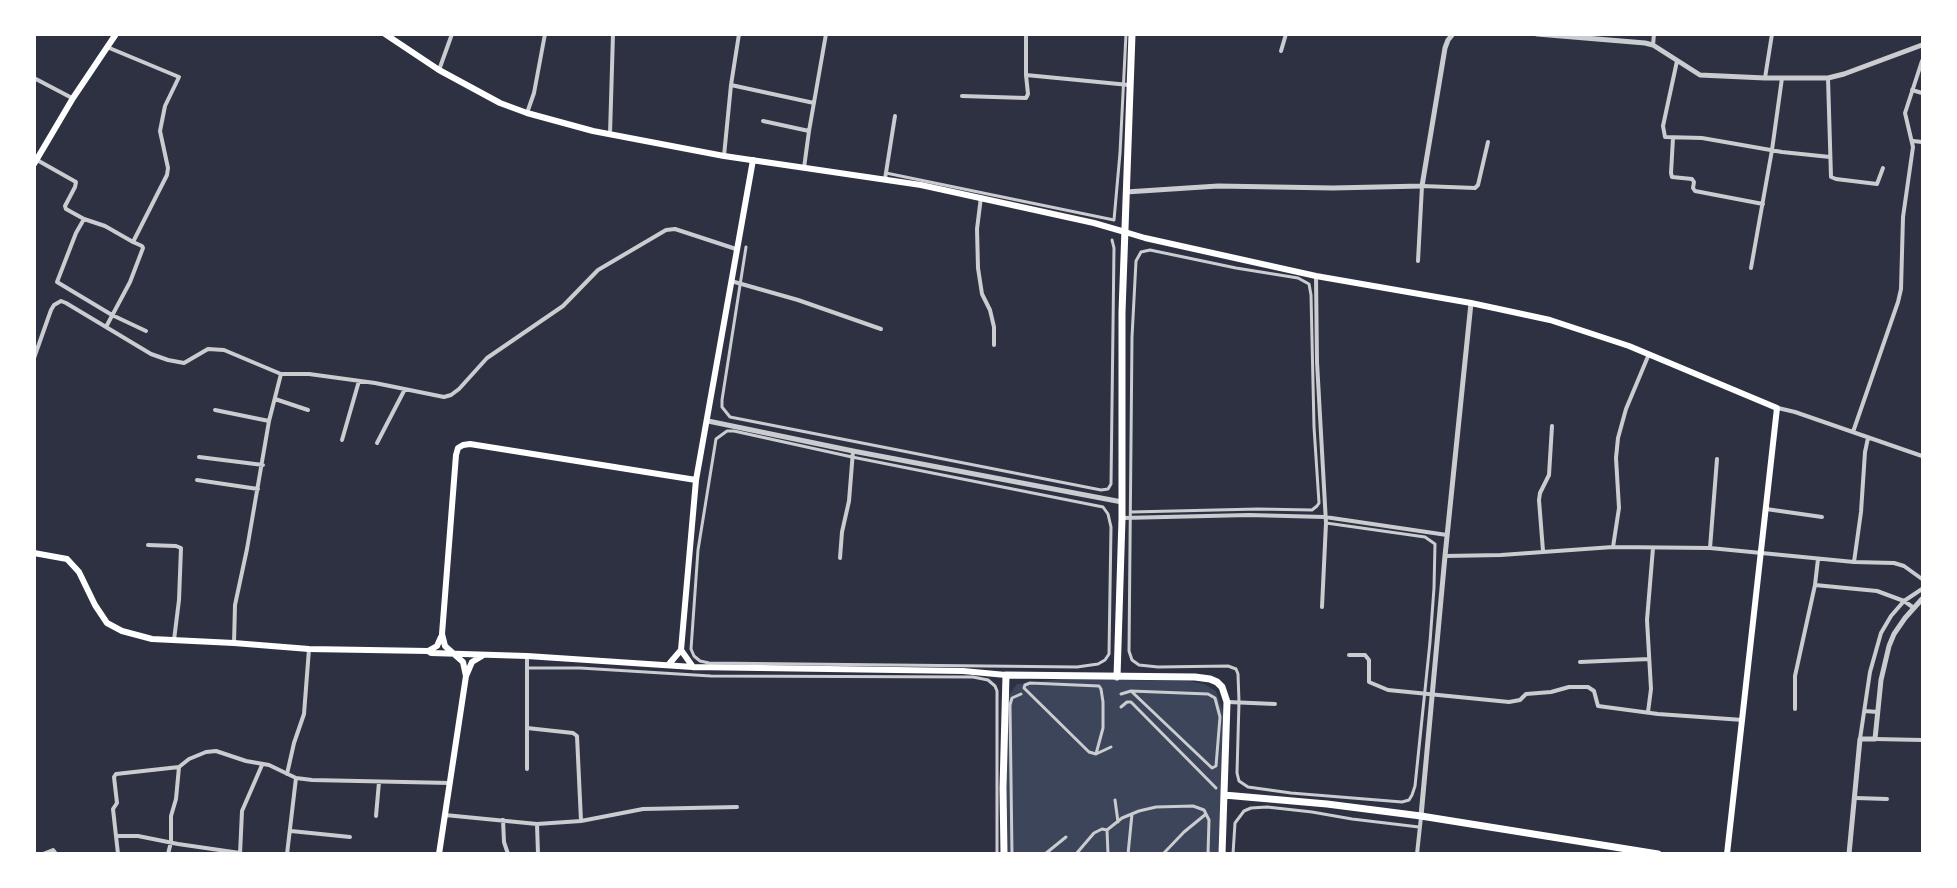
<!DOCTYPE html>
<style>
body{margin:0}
#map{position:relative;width:1957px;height:888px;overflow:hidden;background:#2d3142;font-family:"Alegreya Sans",sans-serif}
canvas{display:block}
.frame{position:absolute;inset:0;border:36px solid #fff;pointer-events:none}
</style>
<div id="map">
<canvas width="1957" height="888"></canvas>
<div class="frame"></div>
</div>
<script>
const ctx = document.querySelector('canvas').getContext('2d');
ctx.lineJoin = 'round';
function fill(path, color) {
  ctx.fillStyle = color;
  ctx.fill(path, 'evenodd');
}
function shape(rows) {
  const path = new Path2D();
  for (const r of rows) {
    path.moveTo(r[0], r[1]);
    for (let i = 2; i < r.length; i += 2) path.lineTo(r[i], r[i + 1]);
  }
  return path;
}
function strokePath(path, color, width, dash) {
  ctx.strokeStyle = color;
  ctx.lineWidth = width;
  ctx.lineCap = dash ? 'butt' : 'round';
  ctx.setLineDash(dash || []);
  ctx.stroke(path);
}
const green = shape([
 [1061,679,1190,681,1204,684,1216,691,1224,714,1219,853,1005,854,1008,696,1017,684]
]);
const pedestrian = shape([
 [886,173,1114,220,1120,153,1126,34],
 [746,247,722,400,722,407,730,417,1101,490,1108,489,1111,484,1114,248,1112,240],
 [727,431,734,431,852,457,1103,507,1108,514,1111,527,1109,654,1105,660,1098,664,1077,667,709,663,700,661,694,656,691,649,698,550,716,439,727,431],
 [1131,512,1258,509,1312,510,1317,506,1319,503,1314,427,1311,295,1309,284,1298,278,1236,268,1150,250,1141,252,1136,261,1132,337,1129,651,1132,660,1139,665,1158,667,1228,666,1236,669,1238,674,1239,702,1237,773,1239,781,1248,787,1291,793,1402,802,1409,800,1412,795,1415,786,1430,642,1434,588,1435,544,1425,537,1326,523],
 [528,668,580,668,711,676,973,677,988,680,995,686,997,691,997,854],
 [1121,694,1131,691,1208,694,1215,698,1220,717,1216,766,1212,768,1131,691],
 [1121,707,1127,702,1131,702,1216,788],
 [1096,754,1103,728,1103,702,1101,689,1099,686,1030,683,1025,685,1024,688,1089,752,1096,754,1111,747],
 [1115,800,1118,822],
 [1107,830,1108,854],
 [1012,854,1010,705,1012,698,1021,694],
 [1045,854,1066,837],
 [1076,854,1094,833,1102,829,1107,830,1122,818,1139,811,1156,807,1193,806,1204,810,1209,820,1208,854],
 [1128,854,1132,814],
 [1163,854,1184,832,1206,814],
 [1233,854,1235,823,1244,811,1251,808,1267,807,1312,812,1352,819,1419,827]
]);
const minor = shape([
 [1653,45,1654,34],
 [1281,51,1286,34],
 [1677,61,1663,126,1665,137,1702,138,1782,152,1830,157],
 [439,70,452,34],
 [1026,75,1129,85],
 [34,78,72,98],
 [1765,78,1772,34],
 [1828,78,1831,177,1836,179,1877,184,1883,168],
 [731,85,814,103],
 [1912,90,1922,93],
 [962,96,1026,98,1028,94,1026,75,1026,34],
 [527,113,534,93,545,34],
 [763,121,809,131],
 [610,134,613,34],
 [1673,138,1671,173,1672,177,1692,179,1694,182,1693,188,1695,191,1763,204],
 [1913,141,1922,142],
 [724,156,731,85,739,34],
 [37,160,76,182,75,187,65,206,66,209,84,219,105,226,133,242],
 [804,168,809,131,826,34],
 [885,179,895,116],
 [981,197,977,229,978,268,982,294,990,310,994,327,994,345],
 [84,219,76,233,57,282,112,315,146,331],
 [1418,261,1422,186,1475,188,1478,185,1488,142],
 [1751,268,1772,150,1782,78],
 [1316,276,1317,362,1326,523,1322,607],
 [731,281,798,300,881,329],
 [106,327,130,282,143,248,142,246,133,242,167,175,168,168,160,131,165,106,179,77,107,47],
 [34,358,51,310,54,305,61,301,66,303,151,354,168,360,184,363,208,349,224,350,281,374,309,374,375,383,444,397,451,395,459,389,487,358,563,306,598,270,666,230,675,229,736,249],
 [275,399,308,410],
 [1778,408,1795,412,1922,456],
 [215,410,269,421],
 [1853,432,1898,302,1901,289,1903,217,1913,147,1905,113,1922,61],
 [342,440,359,381],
 [377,443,405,389],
 [199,457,263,465],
 [197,480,258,489],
 [1766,509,1822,517],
 [1123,518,1249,515,1325,517,1447,535],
 [148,545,176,546,181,548,179,600,174,640],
 [1613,547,1619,508,1616,458,1618,438,1626,409,1649,354],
 [1710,548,1717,459],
 [1543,551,1539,500,1540,493,1549,475,1552,426],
 [1445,556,1501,555,1613,547,1710,548,1854,562,1894,563,1904,566,1922,579],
 [840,558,842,532,849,501,853,451],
 [1818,559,1815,585,1877,591,1904,601,1914,608],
 [1854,562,1861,512,1865,452,1868,438],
 [234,643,235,605,247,549,269,421,281,374],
 [1349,655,1365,655,1369,660,1369,682,1388,690,1509,702,1520,700,1526,694,1551,692,1569,687,1588,687,1594,691,1598,706,1658,714,1743,720],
 [527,657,527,728,573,733,577,736,581,821],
 [1580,662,1649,659],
 [1228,702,1275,704],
 [1795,709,1795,676,1815,585],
 [1864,711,1878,712],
 [1648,712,1651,689,1647,620,1653,548],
 [1860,739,1870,672,1881,633,1891,616,1904,601,1922,589],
 [1875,739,1922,740],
 [527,769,527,728],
 [287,774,294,743,304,714,309,649],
 [1856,798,1887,799],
 [445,815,537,824,581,821,643,809,737,807],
 [376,816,379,782],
 [503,820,504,842,508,854],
 [537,824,538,854],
 [291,831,350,837],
 [117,836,138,836,178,844,240,853],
 [43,854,53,850,56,854],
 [118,854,113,809,117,803,114,777,116,774,179,767,189,759,206,752,216,751,246,761,269,765,296,778],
 [168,854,171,842,171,816,176,799,179,767],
 [240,854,242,811,262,765],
 [287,854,296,778,312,780,450,783],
 [1417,854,1421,817]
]);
const tertiary = shape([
 [1537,34,1645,43,1653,45,1700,75,1765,78,1828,78,1844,74,1922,45],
 [1126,192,1218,186,1333,188,1422,186,1445,48,1448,40,1453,34],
 [708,421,853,451,1122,502],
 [1421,816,1445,556,1471,303],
 [1849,854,1860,739,1875,739,1881,680,1889,646,1894,634,1905,618,1922,599]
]);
const secondary = shape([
 [34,164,73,98,116,34],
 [1125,232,1145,238,1316,276,1471,303,1550,320,1629,346,1777,408,1727,854],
 [34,553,67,559,79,572,95,605,107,623,122,631,152,639,234,643,309,649,428,651,431,653,527,656,693,667,963,671,1006,675],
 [681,650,693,667],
 [428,651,437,646,441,637],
 [669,664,681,650,696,480,753,160],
 [466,676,463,662,445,646,442,634,456,455,458,448,463,445,470,444,696,480],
 [439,854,466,676,472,662,482,656]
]);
const primary = shape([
 [385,34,439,70,500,103,527,113,593,131,724,156,921,185,1094,223,1125,232]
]);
const trunk = shape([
 [1117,677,1122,519,1122,312,1132,34],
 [1224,795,1327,804,1421,816,1658,854],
 [1004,854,1003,788,1006,675,1195,677,1210,679,1217,682,1222,687,1227,702,1222,854]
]);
fill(green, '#3c4559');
strokePath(pedestrian, '#caccd0', 3);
strokePath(minor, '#caccd0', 4);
strokePath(tertiary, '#caccd0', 5);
strokePath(secondary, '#fff', 6);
strokePath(primary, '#fff', 6);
strokePath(trunk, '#fff', 7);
</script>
